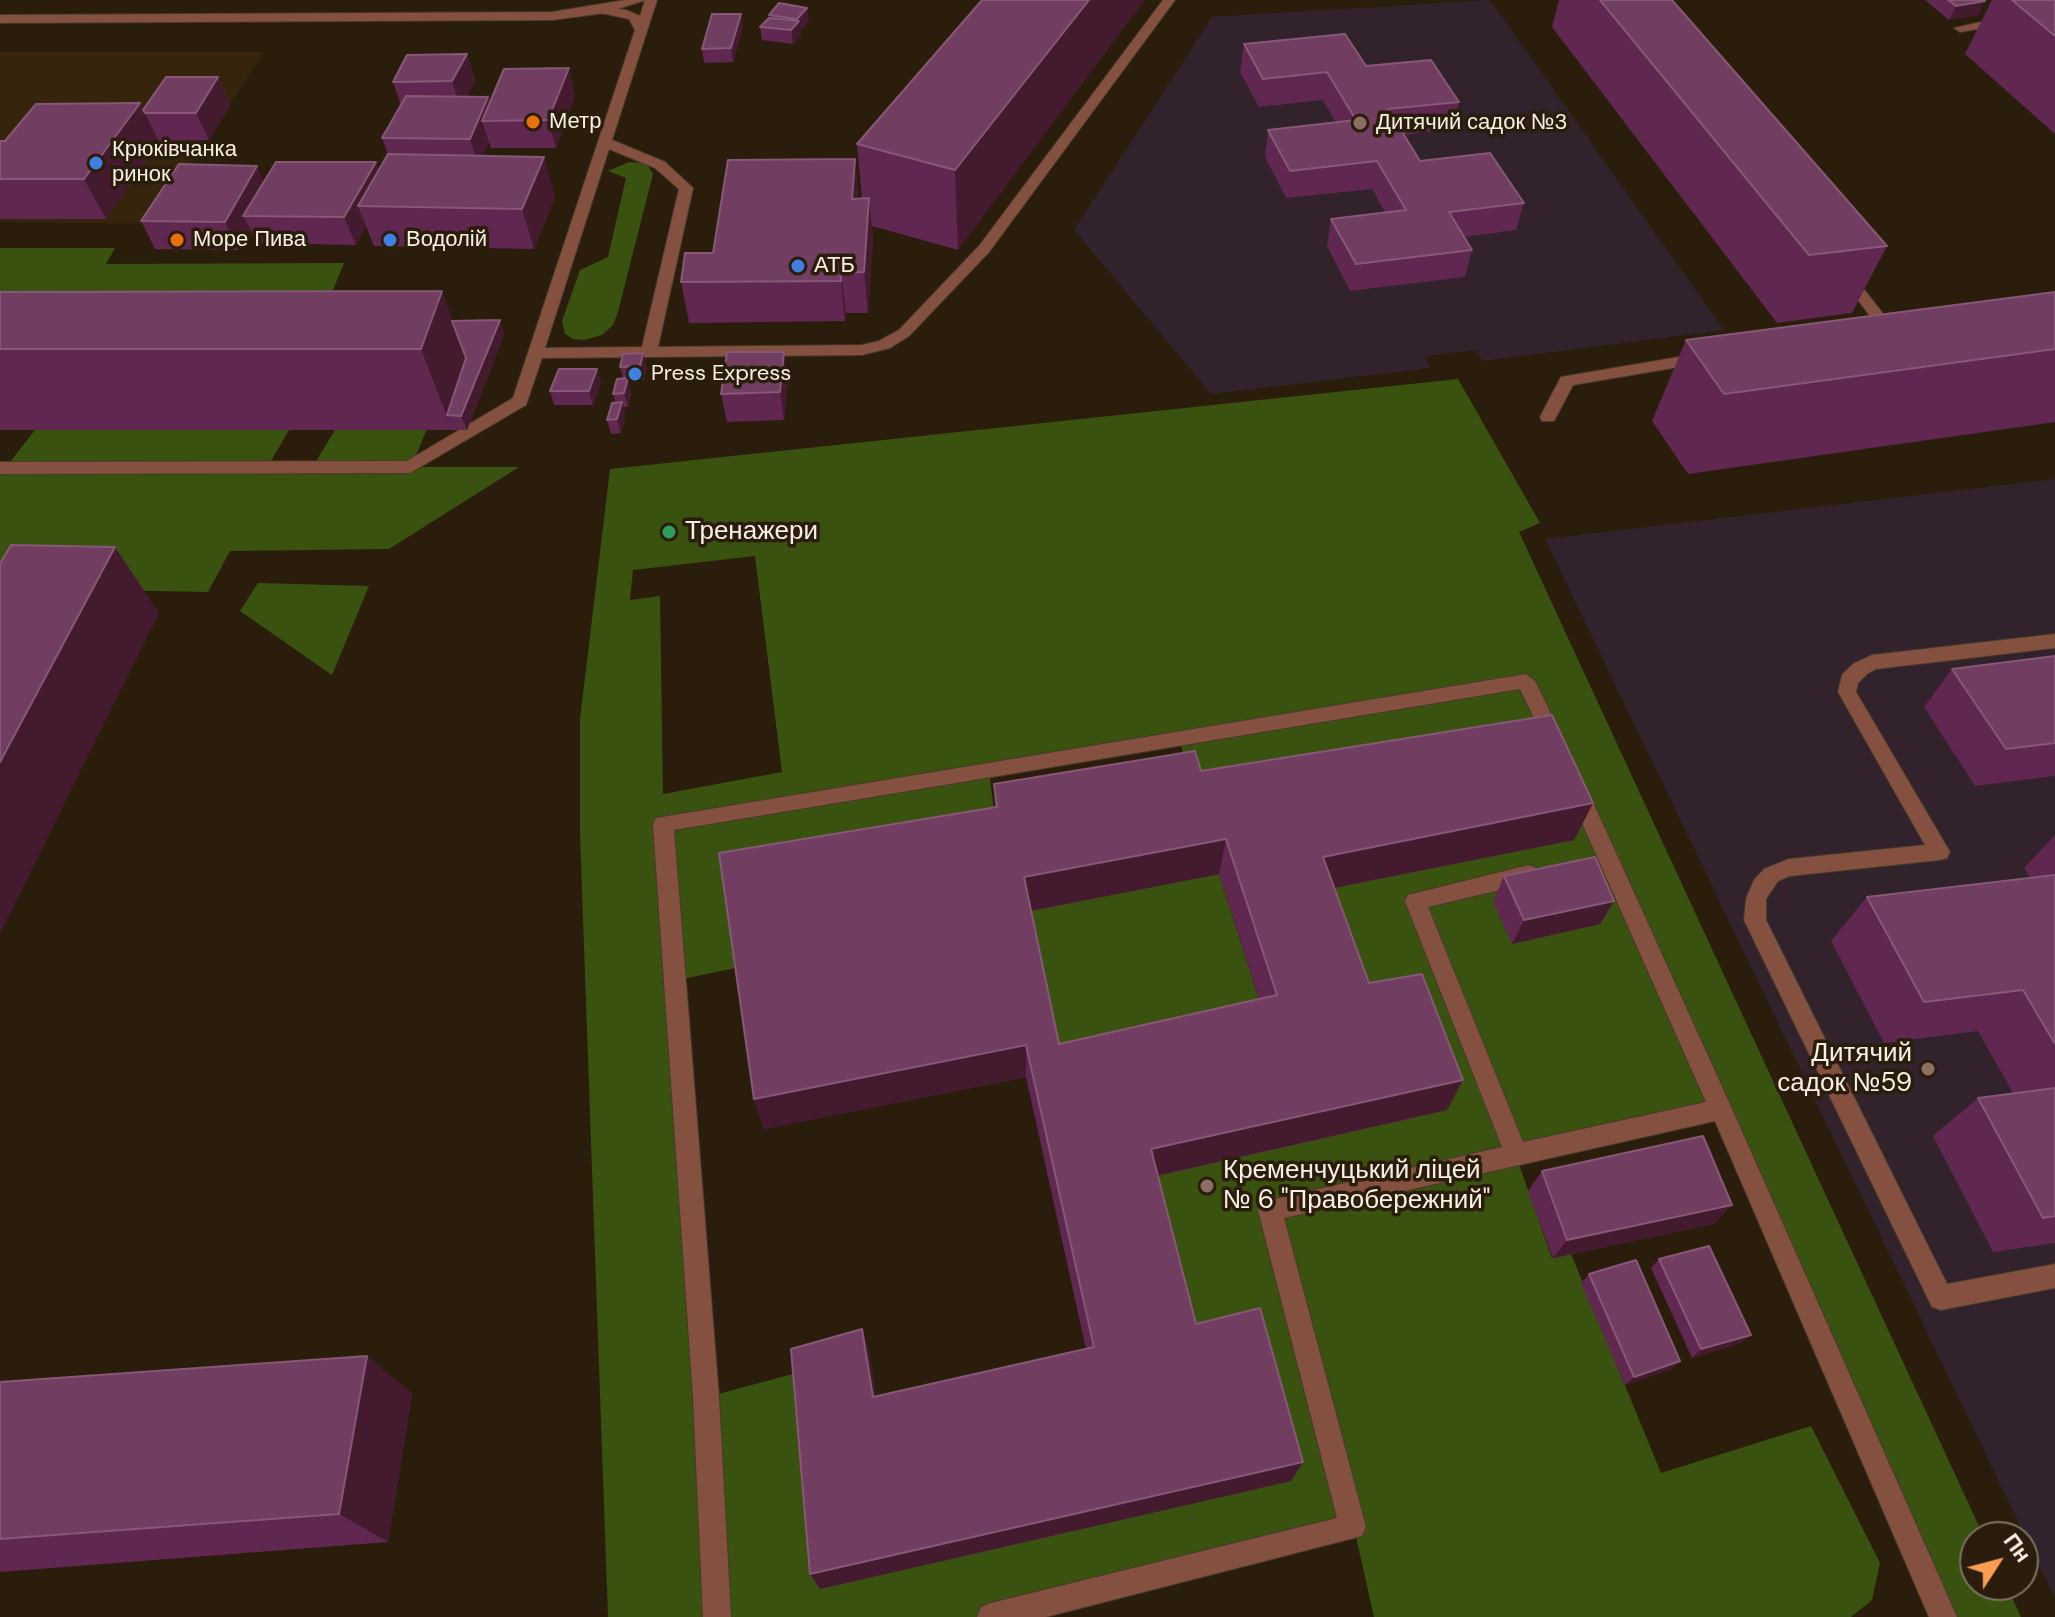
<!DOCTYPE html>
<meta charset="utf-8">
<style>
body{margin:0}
#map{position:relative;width:2055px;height:1617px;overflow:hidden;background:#2b1d0c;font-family:"DM Sans",sans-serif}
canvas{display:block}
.north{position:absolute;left:1959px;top:1521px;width:80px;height:80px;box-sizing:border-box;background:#2b1d0c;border:2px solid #7d7162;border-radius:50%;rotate:54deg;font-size:22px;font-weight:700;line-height:32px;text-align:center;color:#f9efe4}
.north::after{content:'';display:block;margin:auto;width:28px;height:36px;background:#fd9d54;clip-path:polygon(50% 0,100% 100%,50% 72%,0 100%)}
</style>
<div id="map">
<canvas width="2055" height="1617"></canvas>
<div class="north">Пн</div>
</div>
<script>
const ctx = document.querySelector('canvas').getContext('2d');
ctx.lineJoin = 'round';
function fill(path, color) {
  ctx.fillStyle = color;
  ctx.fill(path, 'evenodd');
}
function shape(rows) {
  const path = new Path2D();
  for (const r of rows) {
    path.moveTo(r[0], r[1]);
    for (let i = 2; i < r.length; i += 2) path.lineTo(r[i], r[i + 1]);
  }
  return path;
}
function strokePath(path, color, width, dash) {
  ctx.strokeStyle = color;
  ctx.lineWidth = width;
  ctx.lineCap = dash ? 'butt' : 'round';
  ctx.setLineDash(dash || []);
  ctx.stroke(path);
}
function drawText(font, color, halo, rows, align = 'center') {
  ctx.font = font + ' "DM Sans",sans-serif';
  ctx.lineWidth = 7;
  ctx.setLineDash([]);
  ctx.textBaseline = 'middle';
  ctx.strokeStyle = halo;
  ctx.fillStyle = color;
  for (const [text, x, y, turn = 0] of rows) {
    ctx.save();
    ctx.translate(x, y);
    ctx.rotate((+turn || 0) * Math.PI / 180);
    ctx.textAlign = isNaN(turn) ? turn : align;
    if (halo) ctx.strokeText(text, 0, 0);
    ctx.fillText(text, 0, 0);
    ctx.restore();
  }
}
const built = shape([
 [0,52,264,52,152,224,0,222]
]);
const education = shape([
 [1490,0,1724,330,1482,361,1476,350,1425,356,1430,368,1211,394,1074,230,1212,17],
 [2055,479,2055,1598,1545,539]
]);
const green = shape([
 [629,162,647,164,653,174,618,312,613,325,602,335,584,340,573,339,565,334,562,321,580,270,608,257,626,178,608,171],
 [0,248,115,248,106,264,344,263,315,334,0,336],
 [1458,379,1540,523,1519,532,1984,1537,1975,1537,1975,1585,2006,1585,2021,1617,1943,1617,1721,1110,1516,1156,1552,1258,1571,1254,1661,1473,1811,1426,1880,1563,1872,1600,1851,1617,1374,1617,1354,1528,991,1617,608,1617,580,834,580,719,610,469],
 [755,556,782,772,663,794,660,596,630,600,633,570],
 [1180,739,1190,788,1357,1016,1146,1178,1189,1348,820,1589,800,1372,707,1397,677,980,740,967,998,844,989,770],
 [427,429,411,467,519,467,389,549,230,551,208,592,0,588,0,468,6,467,35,430,289,430,267,468,312,468,335,430],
 [258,583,369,586,332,675,240,611],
 [1219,874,1268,1028,1058,1076,1024,912]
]);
const lane = shape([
 [645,0,657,0,612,140,665,162,693,188,658,347,862,345,879,341,899,330,979,246,1163,0,1175,0,989,252,909,336,890,348,862,355,542,358,526,405,410,473,0,474,0,462,407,461,513,398,635,30,629,19,587,10,593,6,626,10,640,16,645,0],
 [609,149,655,168,679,189,642,347,545,348,609,149],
 [2004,17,2010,21,2008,24,1960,32,1954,28,2004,17],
 [1844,269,1849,270,1895,329,1895,335,1879,336,1876,333,1880,329,1837,273,1844,269],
 [1702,353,1708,354,1708,362,1573,385,1554,421,1542,421,1540,417,1561,377,1702,353],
 [2055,634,2055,648,1876,669,1867,674,1858,683,1856,692,1950,852,1947,858,1940,860,1790,876,1778,881,1766,899,1766,920,1947,1284,2055,1264,2055,1288,1941,1310,1932,1307,1744,920,1746,899,1754,880,1764,869,1789,859,1925,845,1838,692,1842,675,1853,664,1872,655,2055,634],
 [1526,674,1535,681,1563,738,1560,743,1546,743,1520,689,674,830,719,1397,731,1617,703,1617,693,1397,653,824,656,818,1526,674],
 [1577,781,1584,783,1587,789,1729,1102,1957,1617,1929,1617,1715,1121,1284,1218,1366,1527,1362,1536,1046,1617,977,1617,981,1607,991,1603,1337,1518,1258,1210,1262,1202,1502,1147,1405,901,1408,895,1529,865,1536,868,1539,874,1536,880,1529,883,1428,907,1523,1142,1706,1102,1567,789,1570,783,1577,781]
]);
const street = shape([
 [625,0,646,0,605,13,552,20,0,23,0,15,552,12,625,0]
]);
const wall = shape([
 [982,0,1144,0,958,250,872,226,873,238,868,313,846,313,845,321,689,323,681,282,713,253,855,159,858,198,862,198,857,144],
 [1559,0,1672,0,1887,246,1852,313,1777,323,1552,27],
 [1925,0,1983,0,1985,1,1978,15,1949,20],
 [1992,0,2055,0,2055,134,1965,54],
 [779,3,809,21,800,31,801,35,793,44,762,40,760,27,769,18,769,15],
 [743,27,733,62,704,63,702,49],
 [1244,44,1366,66,1459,102,1453,129,1404,135,1420,161,1524,203,1516,230,1464,237,1472,250,1465,277,1350,291,1327,246,1331,219,1385,212,1372,189,1286,198,1265,157,1268,130,1336,122,1323,100,1259,107,1240,72],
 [467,54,475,81,467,96,488,97,490,102,575,95,556,148,491,148,489,142,483,155,555,197,534,249,374,246,366,226,356,245,256,243,250,229,238,250,155,249,141,221,264,182,379,169,388,154,382,138,401,105,393,82],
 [218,77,230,105,209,140,158,141,159,142,106,219,0,219,0,141,5,141,140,103,143,110],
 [442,291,452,321,500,320,504,335,467,430,0,430,0,292],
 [2055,292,2055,422,1688,474,1652,421,1686,340],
 [623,354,647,367,644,380,628,381,631,392,628,407,623,407,625,416,621,433,611,434,607,420,616,402,613,394,623,378,620,367],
 [788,379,784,420,727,422,721,394],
 [601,383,593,405,554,405,550,391],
 [2055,656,2055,776,1975,786,1924,707,1952,669],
 [1201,771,1593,803,1574,840,1334,888,1369,983,1447,1110,1158,1176,1196,1324,1303,1462,1291,1481,820,1589,810,1574,862,1329,869,1353,876,1396,1086,1349,1026,1077,764,1129,754,1099,995,808,994,784],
 [1219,874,1259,999,1059,1044,1031,911],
 [2055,835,2055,1243,1993,1252,1933,1136,1978,1098,2013,1093,1978,1031,1884,1043,1831,941,1867,897,2030,878,2024,868],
 [1504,876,1614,901,1600,924,1512,944,1493,901],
 [1542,1171,1732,1205,1713,1224,1553,1258,1528,1191],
 [1659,1259,1751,1335,1740,1343,1692,1358,1651,1268],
 [1589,1274,1680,1361,1671,1369,1625,1385,1581,1283],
 [367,1356,412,1394,388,1542,0,1572,0,1382]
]);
const shadedWall = shape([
 [1089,0,1144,0,958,250,955,170],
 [1985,1,1978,15,1949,20,1956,6],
 [807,8,809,21,800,31,801,35,793,44,791,30,798,23,797,19],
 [741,14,743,27,733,62,731,48],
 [467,54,475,81,461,108,452,81],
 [569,68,575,95,556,148,548,120],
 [218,77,230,105,209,140,196,113],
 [488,97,495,121,482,121,489,142,479,167,470,139],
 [140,103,159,142,106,219,84,179],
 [544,157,555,197,534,249,522,209],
 [855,159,858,199,852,199],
 [376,162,387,189,358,206,366,226,356,245,344,217],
 [257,166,269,193,243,216,250,229,238,250,225,222],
 [869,198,873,238,868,313,864,272],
 [841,273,846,313,845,321,841,281],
 [442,291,471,372,447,415,452,429,421,349],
 [500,320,504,335,467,430,461,416],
 [784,352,788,379,784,420,780,392],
 [643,353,647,367,644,380,640,366],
 [597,369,601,383,593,405,589,391],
 [628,378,631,392,628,407,624,393],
 [622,402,625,416,621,433,617,419],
 [115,547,159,613,0,934,0,762],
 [1593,803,1574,840,1313,892,1323,857],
 [1226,839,1219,874,1024,912,1024,877],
 [1614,901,1600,924,1512,944,1524,920],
 [1026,1045,1026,1077,764,1129,754,1099],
 [1463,1080,1447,1110,1146,1178,1151,1149],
 [1732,1205,1713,1224,1553,1258,1567,1240],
 [862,1329,869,1353,880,1418,873,1397],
 [1751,1335,1740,1343,1692,1358,1701,1349],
 [367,1356,412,1394,388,1542,339,1514],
 [1680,1361,1671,1369,1625,1385,1634,1377],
 [1303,1462,1291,1481,820,1589,810,1574]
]);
const building = shape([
 [982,0,1089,0,955,170,857,144,982,0],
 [1600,0,1672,0,1887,246,1809,255,1600,0],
 [1948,0,1983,0,1985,1,1956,6,1948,0],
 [2012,0,2055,0,2055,36,2012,0],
 [779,3,807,8,797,19,769,15,779,3],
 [712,14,741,14,731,48,702,49,712,14],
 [769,18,799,21,791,30,760,27,769,18],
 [1345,34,1366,66,1431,60,1459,102,1388,109,1420,161,1490,153,1524,203,1449,212,1472,250,1356,264,1331,219,1406,210,1377,161,1290,171,1268,130,1356,120,1327,72,1263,79,1244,44,1345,34],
 [467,54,452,81,393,82,407,55,467,54],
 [569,68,548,120,482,121,504,69,569,68],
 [166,77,218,77,196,113,145,113,143,110,166,77],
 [406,96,488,97,470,139,382,138,406,96],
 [140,103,84,179,0,179,0,141,5,141,36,104,140,103],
 [388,154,544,157,522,209,358,206,388,154],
 [855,159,852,199,869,198,864,272,841,273,841,281,681,282,685,253,713,253,728,160,855,159],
 [276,162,376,162,344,217,243,216,276,162],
 [179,164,257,166,225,222,141,221,179,164],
 [442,291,421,349,0,349,0,292,442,291],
 [2055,292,2055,349,1724,394,1686,340,2055,292],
 [500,320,461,416,447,415,466,358,452,321,500,320],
 [727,352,784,352,780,392,721,394,727,352],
 [643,353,640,366,620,367,623,354,643,353],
 [559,369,597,369,589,391,550,391,559,369],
 [628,378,624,393,613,394,617,379,628,378],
 [622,402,617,419,607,420,612,403,622,402],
 [11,545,115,547,0,762,0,564,11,545],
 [2055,656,2055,743,2006,749,1952,669,2055,656],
 [1552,715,1593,803,1323,857,1369,983,1422,974,1463,1080,1151,1149,1196,1324,1260,1308,1303,1462,810,1574,791,1349,862,1329,873,1397,1094,1347,1026,1045,754,1099,719,853,997,807,994,784,1195,751,1201,771,1552,715],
 [1226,839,1277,995,1059,1044,1024,877,1226,839],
 [1595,857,1614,901,1524,920,1504,876,1595,857],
 [2055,875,2055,1044,2023,990,1924,1002,1867,897,2055,875],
 [2055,1088,2055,1216,2043,1218,1978,1098,2055,1088],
 [1703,1136,1732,1205,1567,1240,1542,1171,1703,1136],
 [1709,1246,1751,1335,1701,1349,1659,1259,1709,1246],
 [1636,1260,1680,1361,1634,1377,1589,1274,1636,1260],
 [367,1356,339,1514,0,1539,0,1382,367,1356]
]);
const markers = [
 [533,122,8,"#e8710a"],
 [1360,123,8,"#8d6e63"],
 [96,163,8,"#3f7fe0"],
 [177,240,8,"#e8710a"],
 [390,240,8,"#3f7fe0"],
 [798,266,8,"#3f7fe0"],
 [635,374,8,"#3f7fe0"],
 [669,532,8,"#2e9e5b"],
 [1928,1069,8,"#8d6e63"],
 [1207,1186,8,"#8d6e63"]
];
const farPoinames = [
 ["Метр",549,122],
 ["Дитячий садок №3",1376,123],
 ["Крюківчанка",112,150],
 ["ринок",112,175],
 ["Море Пива",193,240],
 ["Водолій",406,240],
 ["АТБ",814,266],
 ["Press Express",651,374]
];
const poiNames = [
 ["Тренажери",685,532],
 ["Дитячий",1912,1054,"right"],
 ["садок №59",1912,1084,"right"],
 ["Кременчуцький ліцей",1223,1171],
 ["№ 6 \"Правобережний\"",1223,1201]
];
fill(built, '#36240c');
fill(education, '#32222c');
fill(green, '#3a520f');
strokePath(lane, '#483a2a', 2);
strokePath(street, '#483a2a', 2);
fill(lane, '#845040');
fill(street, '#845040');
fill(wall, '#602750');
fill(shadedWall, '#441a2e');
fill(building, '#713d60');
strokePath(building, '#865875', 2);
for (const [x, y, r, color] of markers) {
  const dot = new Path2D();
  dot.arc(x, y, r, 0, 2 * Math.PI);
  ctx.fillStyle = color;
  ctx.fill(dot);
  strokePath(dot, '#2b1d0c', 3);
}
drawText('22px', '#f9efe4', '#2b1d0c', farPoinames, 'left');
drawText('26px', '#f9efe4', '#2b1d0c', poiNames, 'left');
</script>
